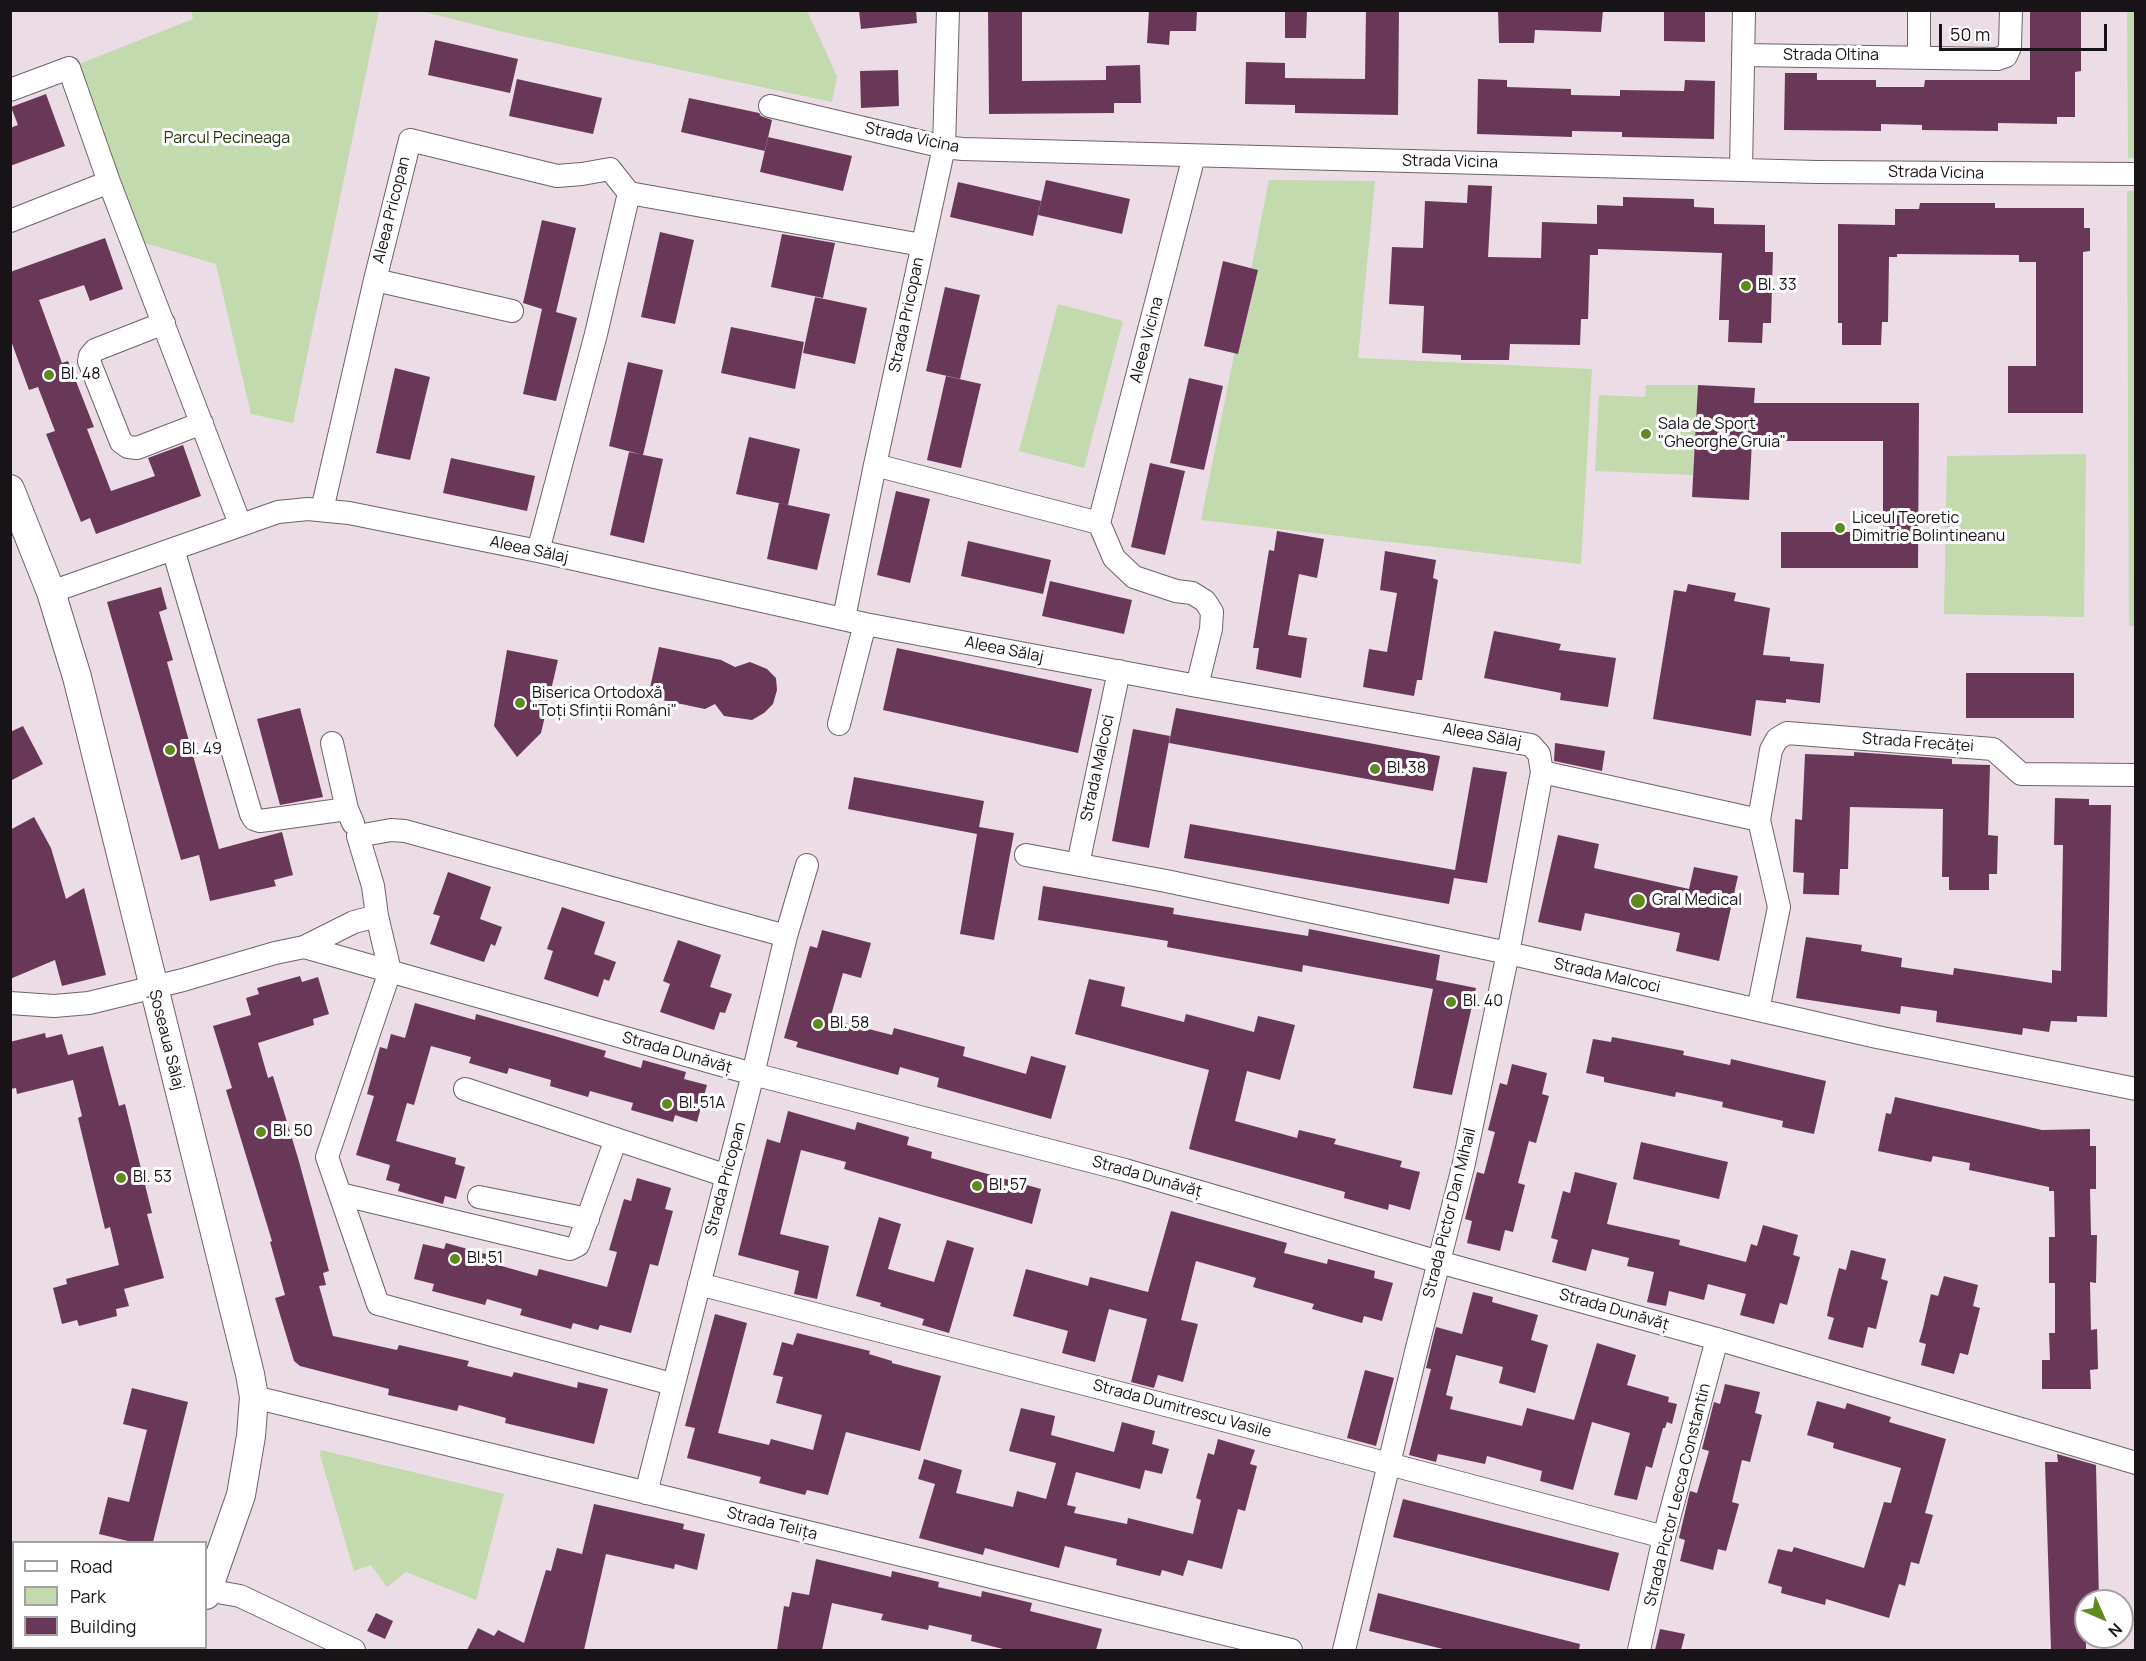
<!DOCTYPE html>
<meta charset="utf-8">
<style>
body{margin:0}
#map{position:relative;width:2146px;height:1661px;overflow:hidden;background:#ebdce5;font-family:Manrope,sans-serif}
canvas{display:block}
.frame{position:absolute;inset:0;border:12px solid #181316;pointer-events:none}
.legend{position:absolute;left:12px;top:1541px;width:195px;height:108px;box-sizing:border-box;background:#fff;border:2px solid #a3a1a2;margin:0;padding:8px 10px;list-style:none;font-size:18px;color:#181316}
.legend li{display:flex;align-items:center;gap:12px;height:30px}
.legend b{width:30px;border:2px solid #a3a1a2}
.north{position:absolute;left:2074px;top:1589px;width:60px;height:60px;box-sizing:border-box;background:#fff;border:2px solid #a3a1a2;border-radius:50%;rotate:135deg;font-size:16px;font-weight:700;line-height:24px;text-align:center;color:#181316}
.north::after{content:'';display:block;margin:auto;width:21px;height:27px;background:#5d8b1e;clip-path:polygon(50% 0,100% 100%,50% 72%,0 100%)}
.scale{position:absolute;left:1939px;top:24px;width:168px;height:27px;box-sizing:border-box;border:3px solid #181316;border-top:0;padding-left:8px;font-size:18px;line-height:21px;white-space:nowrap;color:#181316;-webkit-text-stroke:4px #fff;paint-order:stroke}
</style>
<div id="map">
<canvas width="2146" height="1661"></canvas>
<div class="frame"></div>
<ul class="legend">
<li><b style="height:8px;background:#fff"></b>Road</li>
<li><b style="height:16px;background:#c2daad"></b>Park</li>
<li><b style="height:16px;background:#693859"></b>Building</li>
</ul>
<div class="north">N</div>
<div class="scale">50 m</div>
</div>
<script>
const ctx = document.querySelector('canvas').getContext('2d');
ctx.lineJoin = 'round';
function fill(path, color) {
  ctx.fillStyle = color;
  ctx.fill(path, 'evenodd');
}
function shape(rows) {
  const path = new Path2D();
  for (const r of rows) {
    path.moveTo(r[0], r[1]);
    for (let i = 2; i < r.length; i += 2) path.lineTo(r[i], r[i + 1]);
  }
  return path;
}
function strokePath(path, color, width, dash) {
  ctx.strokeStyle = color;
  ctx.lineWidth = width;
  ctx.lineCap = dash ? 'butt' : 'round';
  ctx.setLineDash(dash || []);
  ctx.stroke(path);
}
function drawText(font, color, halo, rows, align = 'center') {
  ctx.font = font + ' Manrope,sans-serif';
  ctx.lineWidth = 6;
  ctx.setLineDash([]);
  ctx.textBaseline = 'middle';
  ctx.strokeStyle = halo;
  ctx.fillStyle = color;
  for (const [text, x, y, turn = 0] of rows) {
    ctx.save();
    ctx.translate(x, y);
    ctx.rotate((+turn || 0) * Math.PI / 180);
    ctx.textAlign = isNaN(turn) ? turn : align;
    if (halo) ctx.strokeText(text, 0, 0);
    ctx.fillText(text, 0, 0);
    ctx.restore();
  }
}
const green = shape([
 [191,11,379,11,293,423,251,414,216,264,131,239,69,68,193,19],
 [421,11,807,11,837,76,832,102,512,34],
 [2127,11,2135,11,2135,158,2128,158],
 [1269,180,1375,181,1358,358,1592,369,1581,564,1201,520],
 [2127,191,2136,191,2136,626,2129,626],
 [1058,304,1123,321,1084,468,1019,451],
 [1646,385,1698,385,1694,475,1595,471,1599,395,1645,397],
 [2086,454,2084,617,1944,614,1947,456],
 [321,1450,504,1494,476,1600,406,1572,387,1587,371,1565,354,1571,320,1455]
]);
const building = shape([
 [859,10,916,10,917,23,861,29],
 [988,10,1022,10,1022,81,1106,80,1106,66,1140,65,1141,103,1114,103,1114,113,989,114],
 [1149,10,1197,10,1196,31,1170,31,1169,45,1147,43],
 [1285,10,1307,10,1306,38,1285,38],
 [1366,10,1399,10,1398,115,1295,113,1295,105,1245,104,1246,62,1285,63,1285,78,1365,79],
 [1498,10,1603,10,1601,32,1535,30,1534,43,1499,43],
 [1664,10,1705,10,1705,42,1664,41],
 [2030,10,2081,10,2081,71,2075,72,2075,117,2057,117,2057,124,1998,123,1998,131,1922,130,1922,125,1881,124,1881,131,1784,130,1785,73,1817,73,1817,80,1876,80,1876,87,1924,87,1925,80,2030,80],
 [435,40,518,59,510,93,428,75],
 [898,70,899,106,861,108,860,71],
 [517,79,602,98,593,134,509,116],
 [1478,79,1507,80,1507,87,1571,89,1571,95,1620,96,1620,90,1684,91,1685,80,1715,81,1714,139,1622,137,1622,132,1572,131,1572,137,1477,134],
 [46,94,65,146,10,166,10,128,18,125,11,107],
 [689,98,759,113,761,116,772,120,765,151,681,132],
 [768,137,852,156,843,191,760,172],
 [1046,180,1130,199,1122,234,1038,215],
 [958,182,1041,201,1033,236,950,217],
 [1468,185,1492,186,1488,257,1541,258,1542,222,1597,224,1597,205,1623,206,1623,197,1694,199,1694,207,1714,208,1714,224,1765,225,1765,252,1773,252,1771,323,1763,323,1762,343,1728,342,1729,320,1719,320,1722,253,1598,249,1598,255,1590,255,1588,319,1581,319,1580,345,1510,344,1509,360,1461,360,1461,355,1422,353,1424,306,1389,304,1392,247,1423,248,1425,201,1467,203],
 [1920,203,1995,203,1995,208,2084,208,2084,228,2090,228,2090,251,2083,252,2083,413,2008,413,2008,366,2036,366,2036,262,2019,262,2019,255,1897,254,1897,257,1889,257,1888,322,1882,322,1881,345,1842,345,1842,323,1838,323,1838,224,1895,225,1895,209,1919,209],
 [542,220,576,228,556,312,577,318,556,401,523,394,542,309,523,303],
 [660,232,694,240,675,324,641,317],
 [782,234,835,243,823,298,771,287],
 [105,238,123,289,90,301,84,285,39,300,62,363,68,361,94,427,87,429,111,491,155,476,148,458,183,445,201,496,96,534,90,518,81,522,46,434,55,431,38,387,29,390,10,338,10,272],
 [1223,261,1258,270,1238,354,1204,346],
 [945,287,980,295,960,379,926,371],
 [815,297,867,308,855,364,803,353],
 [731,327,804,342,795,389,721,373],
 [628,362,663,370,643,455,609,446],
 [395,368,430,377,410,460,376,453],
 [946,376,981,384,961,468,927,460],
 [1189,378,1223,386,1204,470,1170,463],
 [1698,385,1755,388,1754,403,1919,403,1918,568,1781,568,1781,532,1883,532,1883,441,1752,441,1749,500,1692,497],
 [749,437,800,449,788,505,736,494],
 [629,452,663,459,644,543,610,535],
 [451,458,535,476,527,511,443,493],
 [1150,463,1185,471,1165,555,1131,547],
 [896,491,930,499,910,583,877,575],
 [779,503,830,514,817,570,767,559],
 [1277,531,1324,539,1317,578,1299,574,1288,635,1307,638,1301,678,1256,669,1259,648,1253,648,1269,550,1274,551],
 [968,541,1051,560,1043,594,961,576],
 [1385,551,1436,560,1433,578,1438,580,1422,680,1417,680,1414,696,1363,687,1369,649,1387,652,1397,593,1380,590],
 [1050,581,1132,600,1124,634,1042,616],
 [1688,584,1736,593,1734,601,1770,608,1763,655,1790,657,1790,661,1824,664,1820,703,1786,699,1786,703,1756,700,1751,736,1653,719,1674,590,1686,592],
 [161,587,167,609,159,612,173,660,167,662,219,849,282,832,293,875,274,880,276,886,210,901,199,855,181,860,107,602],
 [1494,631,1561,644,1559,650,1616,658,1608,707,1560,700,1561,693,1484,678],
 [659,647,721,660,735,667,750,662,767,669,776,678,777,690,773,704,764,713,752,720,724,716,715,704,705,709,648,697],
 [897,648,1092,689,1078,753,883,710],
 [507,650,558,660,541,733,517,757,494,726],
 [1966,673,2074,673,2074,718,1966,718],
 [300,708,323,797,280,805,257,719],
 [1176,708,1440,756,1433,791,1169,743],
 [23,726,43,764,10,781,10,732],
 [1133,729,1170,736,1149,848,1112,841],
 [1555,743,1605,751,1602,771,1554,761],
 [1854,752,1952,759,1952,764,1990,765,1988,835,1998,836,1997,874,1989,874,1989,890,1949,890,1949,877,1942,877,1943,809,1850,807,1848,869,1840,869,1839,895,1803,894,1804,873,1793,872,1795,819,1802,820,1805,754,1854,756],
 [1473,767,1507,772,1487,883,1454,878,1449,904,1184,858,1190,824,1455,870],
 [854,777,984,801,979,827,1014,833,994,940,960,934,977,834,848,809],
 [2055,798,2089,799,2089,805,2111,805,2107,1017,2077,1016,2077,1022,2051,1021,2049,1032,2023,1028,2022,1035,1936,1022,1937,1011,1901,1006,1900,1014,1796,998,1806,937,1862,945,1861,951,1902,958,1901,967,1953,975,1954,968,2052,983,2052,970,2061,971,2063,845,2054,845],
 [34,817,51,848,66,899,84,888,106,975,62,986,55,960,10,979,10,830],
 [1558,835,1599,844,1594,868,1689,889,1694,867,1738,876,1719,961,1676,951,1680,933,1585,913,1581,931,1538,922],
 [448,872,491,887,480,919,502,927,495,946,491,944,484,962,430,944,440,916,433,914],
 [1043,886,1174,908,1173,914,1308,936,1309,929,1440,955,1436,980,1476,988,1452,1095,1413,1088,1433,989,1303,965,1302,972,1167,947,1168,941,1038,920],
 [562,907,605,922,594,954,616,962,609,981,604,979,598,997,544,979,553,951,547,949],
 [822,930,871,943,861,978,843,973,830,1019,892,1035,894,1028,965,1047,963,1056,1026,1074,1031,1056,1066,1066,1051,1119,937,1087,939,1078,900,1067,898,1075,796,1047,798,1042,784,1038,810,946,817,948],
 [678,940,721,955,710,987,732,994,725,1013,720,1012,714,1030,660,1012,670,984,663,981],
 [300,976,302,982,318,977,329,1014,313,1019,314,1025,258,1043,268,1078,273,1076,298,1158,329,1271,323,1273,326,1285,319,1286,333,1336,397,1350,399,1345,469,1361,467,1366,512,1377,514,1372,577,1388,578,1382,608,1389,594,1444,505,1423,506,1418,459,1405,457,1411,388,1395,389,1389,300,1366,294,1361,275,1298,285,1295,270,1242,272,1241,226,1090,232,1088,213,1026,251,1015,246,998,259,994,257,988],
 [1089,979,1125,987,1121,1006,1184,1022,1186,1014,1254,1032,1258,1016,1295,1025,1280,1080,1247,1071,1235,1121,1297,1138,1299,1130,1336,1139,1334,1144,1402,1161,1400,1167,1420,1172,1410,1210,1389,1204,1388,1210,1344,1198,1345,1192,1189,1149,1209,1070,1075,1034],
 [415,1003,475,1020,476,1014,558,1037,606,1051,604,1057,641,1068,643,1060,686,1072,684,1079,707,1085,697,1122,675,1115,673,1122,631,1110,633,1103,590,1091,588,1097,550,1086,551,1080,509,1068,507,1074,469,1063,471,1057,431,1046,414,1105,407,1103,396,1141,456,1158,455,1164,465,1167,456,1199,445,1196,443,1204,398,1191,400,1184,386,1180,390,1165,356,1155,374,1096,367,1094,380,1047,387,1049,391,1034,405,1038],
 [45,1033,46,1038,62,1034,68,1055,103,1046,119,1106,125,1104,152,1213,147,1214,164,1278,124,1289,129,1306,116,1309,117,1316,79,1326,77,1320,62,1324,53,1288,67,1284,66,1279,119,1265,110,1227,105,1229,78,1118,82,1116,73,1080,17,1094,16,1088,10,1089,10,1042],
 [1612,1037,1684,1051,1683,1055,1730,1065,1731,1059,1826,1081,1814,1134,1782,1127,1783,1121,1722,1107,1723,1102,1676,1092,1675,1097,1604,1082,1604,1077,1586,1073,1593,1039,1611,1042],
 [1512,1064,1547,1073,1542,1094,1549,1096,1536,1143,1529,1141,1518,1183,1525,1185,1513,1232,1505,1230,1500,1251,1467,1243,1472,1221,1465,1219,1477,1172,1484,1174,1495,1132,1488,1130,1500,1083,1507,1085],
 [1895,1097,2042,1130,2090,1129,2090,1146,2096,1146,2096,1189,2090,1189,2091,1235,2097,1235,2096,1283,2090,1282,2091,1330,2097,1329,2098,1369,2090,1370,2091,1389,2042,1389,2042,1360,2050,1360,2049,1333,2055,1333,2055,1283,2049,1283,2049,1237,2055,1237,2054,1191,2049,1191,2049,1187,1969,1170,1970,1163,1933,1156,1931,1162,1878,1151,1886,1113,1891,1114],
 [788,1111,855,1130,857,1122,909,1137,907,1145,932,1152,931,1158,1041,1189,1032,1224,844,1169,846,1162,801,1150,780,1234,829,1246,817,1299,794,1294,799,1271,738,1255,767,1139,780,1143],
 [1641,1142,1728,1162,1719,1199,1633,1179],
 [1575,1172,1617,1183,1607,1224,1680,1240,1679,1245,1746,1262,1751,1244,1757,1246,1763,1225,1798,1235,1793,1255,1800,1257,1787,1305,1780,1303,1774,1324,1740,1315,1746,1294,1708,1284,1704,1300,1669,1291,1666,1306,1647,1302,1654,1272,1627,1266,1629,1258,1592,1249,1586,1271,1552,1262,1558,1240,1551,1238,1563,1191,1570,1193],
 [637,1178,671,1188,665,1209,673,1211,658,1266,650,1264,631,1333,600,1325,598,1330,573,1323,571,1329,520,1315,522,1309,487,1299,485,1305,432,1291,434,1284,414,1279,423,1244,444,1249,446,1243,493,1256,491,1263,537,1276,539,1269,607,1287,617,1252,609,1250,624,1199,631,1201],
 [1171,1211,1287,1243,1284,1253,1327,1264,1328,1259,1375,1271,1374,1278,1393,1283,1382,1321,1364,1316,1362,1323,1312,1309,1314,1304,1253,1287,1256,1278,1196,1261,1181,1320,1198,1324,1183,1382,1158,1375,1154,1388,1131,1382,1147,1319,1109,1309,1095,1362,1062,1353,1068,1331,1013,1316,1026,1269,1088,1286,1090,1277,1148,1292],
 [879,1217,901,1224,888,1269,934,1282,947,1240,974,1248,949,1333,922,1325,924,1319,880,1306,881,1303,856,1296],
 [1851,1250,1886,1259,1881,1279,1888,1281,1876,1329,1868,1327,1863,1348,1828,1339,1834,1318,1827,1316,1830,1302,1839,1268,1846,1270],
 [1944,1276,1978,1285,1973,1306,1980,1308,1968,1355,1960,1353,1954,1374,1921,1365,1926,1344,1919,1342,1923,1328,1931,1294,1938,1296],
 [1473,1292,1493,1297,1492,1302,1538,1315,1531,1340,1548,1345,1535,1393,1499,1383,1503,1367,1456,1355,1446,1395,1453,1397,1450,1409,1522,1426,1527,1408,1574,1420,1597,1343,1636,1355,1627,1385,1669,1397,1668,1402,1677,1404,1672,1424,1667,1422,1665,1428,1663,1428,1652,1468,1646,1466,1637,1500,1614,1495,1630,1433,1592,1422,1573,1490,1540,1481,1542,1471,1487,1456,1485,1464,1438,1454,1436,1462,1409,1455,1431,1369,1426,1368,1436,1327,1462,1334],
 [715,1314,747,1323,718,1433,769,1445,771,1439,813,1450,822,1415,776,1403,783,1377,773,1375,782,1342,793,1345,797,1333,870,1351,869,1354,892,1361,892,1363,941,1376,920,1451,846,1432,828,1495,807,1490,805,1495,759,1483,761,1477,687,1458,695,1428,685,1426],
 [1365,1370,1394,1378,1376,1446,1347,1438],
 [1725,1384,1760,1392,1755,1413,1762,1415,1750,1462,1742,1460,1732,1502,1739,1504,1726,1551,1718,1549,1713,1570,1680,1561,1685,1540,1679,1538,1690,1491,1697,1493,1709,1451,1702,1449,1714,1402,1720,1404],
 [132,1388,188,1402,153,1542,132,1542,99,1534,108,1497,129,1502,147,1430,123,1424],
 [1817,1401,1845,1409,1847,1403,1891,1417,1889,1422,1946,1439,1925,1513,1933,1515,1919,1564,1911,1562,1905,1586,1899,1584,1889,1618,1826,1599,1825,1605,1781,1593,1782,1587,1768,1583,1778,1549,1792,1552,1794,1547,1864,1568,1884,1502,1891,1503,1901,1468,1833,1448,1834,1443,1807,1435],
 [1021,1408,1055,1416,1051,1435,1114,1452,1122,1422,1155,1431,1152,1444,1169,1449,1162,1474,1145,1470,1140,1489,1076,1472,1067,1505,1076,1507,1074,1513,1127,1524,1128,1518,1193,1534,1201,1500,1196,1498,1208,1453,1214,1455,1218,1439,1255,1450,1250,1464,1257,1466,1245,1511,1238,1509,1222,1569,1188,1560,1183,1576,1162,1570,1160,1576,1116,1565,1117,1559,1065,1546,1059,1568,985,1548,983,1555,919,1538,935,1484,918,1479,924,1459,962,1470,956,1493,1013,1507,1017,1491,1046,1499,1056,1463,1009,1451],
 [2057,1454,2096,1465,2099,1601,2086,1601,2086,1650,2051,1650,2045,1462,2058,1462],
 [1403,1499,1619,1553,1609,1591,1393,1537],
 [594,1504,684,1524,683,1529,705,1534,697,1570,675,1564,674,1569,606,1554,584,1650,467,1650,478,1628,494,1636,498,1630,524,1643,546,1570,551,1571,557,1548,582,1554],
 [816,1559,891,1577,892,1571,939,1582,938,1587,981,1597,982,1591,1032,1603,1030,1611,1102,1629,1096,1650,1007,1650,971,1641,972,1635,929,1625,928,1630,881,1620,883,1614,832,1603,822,1650,777,1650,784,1606,789,1607,792,1592,809,1595],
 [1378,1593,1580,1644,1579,1650,1447,1650,1369,1631],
 [376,1613,393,1621,385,1639,367,1631],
 [1660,1629,1685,1634,1681,1650,1655,1650]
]);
const minor = shape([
 [1919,10,1919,56],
 [1743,55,1997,59,2006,56,2010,47,2011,10],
 [10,90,69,68,109,182,240,524],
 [770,106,944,147,963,149,1817,172,2136,174],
 [1194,156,1099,523,1114,558,1134,577,1176,591,1192,593,1205,601,1212,612,1211,629,1197,686],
 [1741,169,1744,10],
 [10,221,109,182],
 [375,280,512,311],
 [164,323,95,350,90,356,89,361,121,442,128,447,137,448,202,423],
 [875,465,1099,523],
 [322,510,375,280,410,140,557,176,582,174,610,169,629,193,922,245],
 [173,549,251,814,254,819,260,821,347,809],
 [538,551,596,334,629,193],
 [51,592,278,512,308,509,349,513,538,551,865,624,1197,686,1531,745,1539,754,1542,772,1508,953,1464,1163,1416,1352,1344,1650],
 [844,618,875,465,944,147,948,10],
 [839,724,865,624],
 [332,743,347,809,353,823],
 [1542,772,1759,820,1779,907,1758,1010],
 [1759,820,1771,750,1777,739,1787,733,1993,749,2021,774,2136,775],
 [1026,855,1166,881,1508,953,1877,1037,2136,1089],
 [1078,864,1119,671],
 [304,947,354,922,377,916],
 [10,1003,54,1006,89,1003,183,980,275,953,304,947,753,1074,1125,1170,1439,1262,1717,1339,2136,1463],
 [465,1089,727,1176],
 [340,1194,570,1249,578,1245,616,1139],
 [479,1197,588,1219],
 [699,1284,1208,1416,1664,1537],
 [672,1384,378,1304,327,1157,390,971,377,916,373,886,358,836,391,830,405,831,786,936],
 [254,1397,1291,1650],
 [646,1493,753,1074,786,936,807,865],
 [207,1590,240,1596,354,1650],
 [1639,1650,1664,1537,1717,1339]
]);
const tertiary = shape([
 [10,489,51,592,77,677,250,1374,254,1397,251,1436,241,1495,206,1595],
 [185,1650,186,1648]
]);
const markers = [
 [1746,286,6,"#5d8b1e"],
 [49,375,6,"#5d8b1e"],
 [1646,434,6,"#5d8b1e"],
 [1840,528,6,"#5d8b1e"],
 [520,703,6,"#5d8b1e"],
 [170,750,6,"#5d8b1e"],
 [1375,769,6,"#5d8b1e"],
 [1638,901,8,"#5d8b1e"],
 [1451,1002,6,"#5d8b1e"],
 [818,1024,6,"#5d8b1e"],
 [667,1104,6,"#5d8b1e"],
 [261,1132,6,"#5d8b1e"],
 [121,1178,6,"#5d8b1e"],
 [977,1186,6,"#5d8b1e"],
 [455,1259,6,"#5d8b1e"]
];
const streetNames = [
 ["Strada Oltina",1831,56],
 ["Strada Vicina",912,138,12],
 ["Strada Vicina",1450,162,1],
 ["Strada Vicina",1936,173,1],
 ["Aleea Pricopan",392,210,-76],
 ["Strada Pricopan",907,315,-78],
 ["Aleea Vicina",1147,340,-75],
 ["Aleea Sălaj",529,550,12],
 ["Aleea Sălaj",1004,650,11],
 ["Aleea Sălaj",1482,736,10],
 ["Strada Frecăței",1918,743,4],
 ["Strada Malcoci",1098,768,-78],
 ["Strada Malcoci",1607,976,13],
 ["Șoseaua Sălaj",166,1040,76],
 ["Strada Dunăvăț",677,1053,16],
 ["Strada Dunăvăț",1147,1177,16],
 ["Strada Pricopan",726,1179,-75],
 ["Strada Pictor Dan Mihail",1450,1213,-76],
 ["Strada Dunăvăț",1614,1310,16],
 ["Strada Dumitrescu Vasile",1182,1409,15],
 ["Strada Pictor Lecca Constantin",1678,1495,-76],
 ["Strada Telița",772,1524,14]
];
const parkNames = [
 ["Parcul Pecineaga",227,139]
];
const poiNames = [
 ["Bl. 33",1758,286],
 ["Bl. 48",61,375],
 ["Sala de Sport",1658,425],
 ["\"Gheorghe Gruia\"",1658,443],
 ["Liceul Teoretic",1852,519],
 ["Dimitrie Bolintineanu",1852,537],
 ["Biserica Ortodoxă",532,694],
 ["\"Toți Sfinții Români\"",532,712],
 ["Bl. 49",182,750],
 ["Bl. 38",1387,769],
 ["Gral Medical",1652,901],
 ["Bl. 40",1463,1002],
 ["Bl. 58",830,1024],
 ["Bl. 51A",679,1104],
 ["Bl. 50",273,1132],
 ["Bl. 53",133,1178],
 ["Bl. 57",989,1186],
 ["Bl. 51",467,1259]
];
fill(green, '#c2daad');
fill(building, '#693859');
strokePath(minor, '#6f626a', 24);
strokePath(tertiary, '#6f626a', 30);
strokePath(minor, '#fff', 22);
strokePath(tertiary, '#fff', 28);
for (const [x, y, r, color] of markers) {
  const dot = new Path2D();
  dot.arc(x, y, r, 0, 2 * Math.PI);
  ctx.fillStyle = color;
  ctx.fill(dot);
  strokePath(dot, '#fff', 2);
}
drawText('16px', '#181316', '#fff', streetNames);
drawText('16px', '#24360d', '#fff', parkNames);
drawText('16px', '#181316', '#fff', poiNames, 'left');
</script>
